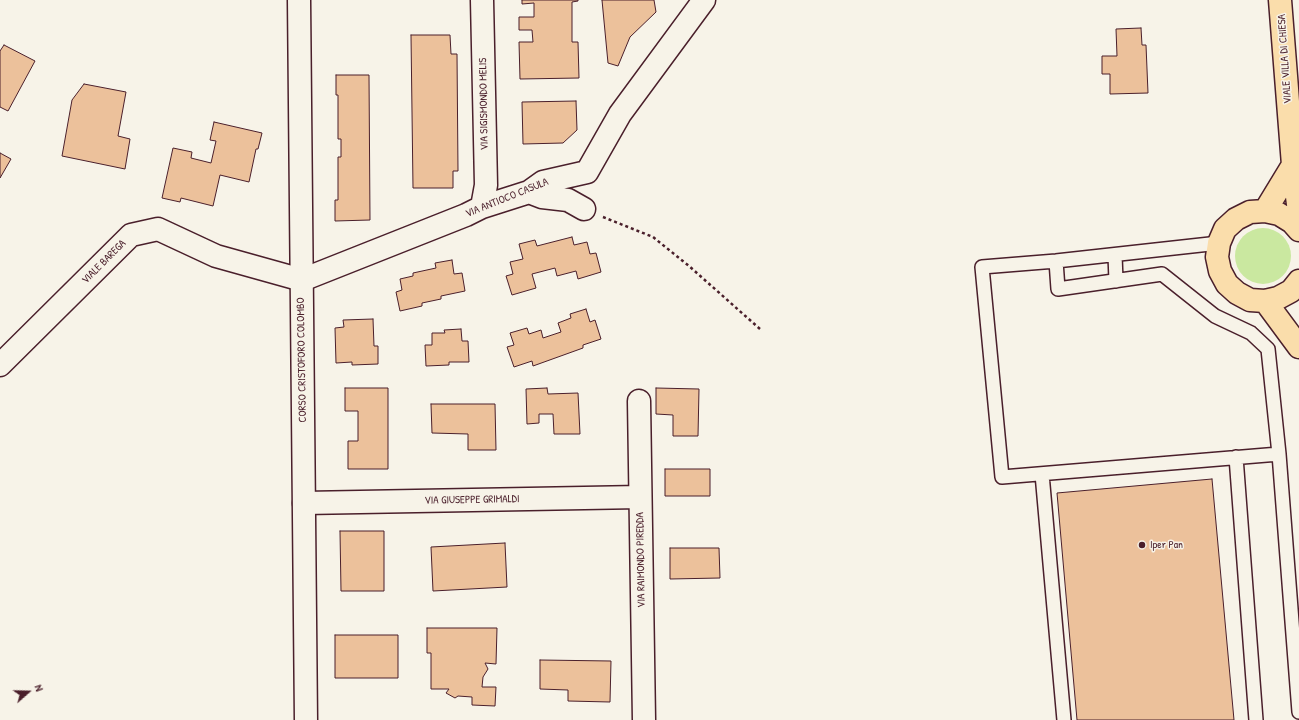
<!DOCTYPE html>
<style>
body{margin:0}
#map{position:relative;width:1299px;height:720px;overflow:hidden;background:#f7f3e8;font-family:"Patrick Hand",sans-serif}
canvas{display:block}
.north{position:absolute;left:8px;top:672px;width:40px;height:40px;-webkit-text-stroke:3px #f7f3e8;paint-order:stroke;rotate:70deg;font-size:11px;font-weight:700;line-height:16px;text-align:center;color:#4a1f2b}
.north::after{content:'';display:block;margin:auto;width:14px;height:18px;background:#4a1f2b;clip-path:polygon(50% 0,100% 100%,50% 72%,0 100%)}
</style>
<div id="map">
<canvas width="1299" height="720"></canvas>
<div class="north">N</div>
</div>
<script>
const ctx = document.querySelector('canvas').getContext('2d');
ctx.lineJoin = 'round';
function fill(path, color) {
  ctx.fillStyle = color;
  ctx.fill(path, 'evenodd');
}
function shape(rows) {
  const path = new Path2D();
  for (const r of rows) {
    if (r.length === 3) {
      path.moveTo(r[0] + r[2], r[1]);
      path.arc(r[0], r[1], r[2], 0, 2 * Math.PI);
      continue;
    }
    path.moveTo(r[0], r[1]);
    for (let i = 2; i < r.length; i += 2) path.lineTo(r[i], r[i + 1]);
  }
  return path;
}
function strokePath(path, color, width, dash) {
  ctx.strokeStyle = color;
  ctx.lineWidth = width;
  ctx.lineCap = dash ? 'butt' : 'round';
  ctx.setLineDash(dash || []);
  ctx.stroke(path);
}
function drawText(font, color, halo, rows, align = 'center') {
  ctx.font = font + ' "Patrick Hand",sans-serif';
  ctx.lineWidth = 3;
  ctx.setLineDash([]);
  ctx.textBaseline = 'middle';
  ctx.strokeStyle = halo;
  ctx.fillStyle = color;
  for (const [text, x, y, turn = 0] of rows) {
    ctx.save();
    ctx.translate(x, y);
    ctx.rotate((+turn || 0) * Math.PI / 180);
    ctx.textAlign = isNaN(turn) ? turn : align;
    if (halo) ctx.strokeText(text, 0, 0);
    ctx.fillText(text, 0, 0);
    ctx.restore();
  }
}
const green = shape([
 [1263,256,28]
]);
const building = shape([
 [522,0,578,0,578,1,572,2,572,42,578,42,579,78,520,79,519,42,533,42,532,30,519,30,519,17,534,17,534,3,522,4,522,0],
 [602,0,654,0,656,12,630,37,618,66,608,63,602,0],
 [1141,28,1142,45,1146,45,1148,93,1110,94,1110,74,1102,74,1102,56,1117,56,1116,29,1141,28],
 [411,35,450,35,451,54,457,54,458,171,453,171,453,188,413,188,411,35],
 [4,45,35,61,8,111,0,107,0,51,4,45],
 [336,75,369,75,370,220,335,221,335,200,338,200,338,157,341,157,341,139,338,139,338,95,336,95,336,75],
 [84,84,126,92,118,136,130,139,125,169,62,156,72,100,84,84],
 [576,101,577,130,563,143,523,144,522,102,576,101],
 [214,122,262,133,258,149,256,149,249,182,220,175,213,206,181,198,180,202,162,198,173,148,192,152,191,158,211,163,216,141,210,140,214,122],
 [0,153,11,159,0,178,0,153],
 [572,237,574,245,587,242,590,254,596,253,601,272,578,279,576,271,557,276,555,268,532,274,536,288,512,295,506,276,513,274,510,262,523,259,519,244,535,240,537,246,572,237],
 [452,260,454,274,462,273,465,291,441,296,441,299,422,303,422,306,400,311,396,292,402,290,400,279,413,276,413,273,436,268,435,263,452,260],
 [586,309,590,322,595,320,601,339,583,345,583,348,533,366,532,361,514,367,507,347,514,345,510,333,527,328,529,334,541,330,543,338,561,332,558,323,571,318,570,314,586,309],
 [373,319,374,346,378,346,378,364,352,365,352,362,336,363,335,328,344,327,343,320,373,319],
 [461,329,462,341,468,341,469,362,449,362,449,365,426,366,425,345,432,345,432,333,445,333,444,330,461,329],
 [345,388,388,388,388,469,348,469,348,441,358,441,358,411,345,411,345,388],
 [547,388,548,394,578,393,580,434,554,434,553,414,539,414,539,423,527,424,526,389,547,388],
 [656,388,699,389,698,436,673,436,673,415,656,414,656,388],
 [431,404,495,404,496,450,468,450,468,434,432,433,431,404],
 [665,469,710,469,710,496,665,496,665,469],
 [1212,479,1234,720,1077,720,1057,493,1212,479],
 [340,531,384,531,384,591,341,591,340,531],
 [505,543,507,587,433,591,431,547,505,543],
 [670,548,719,548,720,578,670,579,670,548],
 [427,628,497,628,496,664,485,663,488,669,483,677,482,687,496,687,495,706,472,705,472,697,458,696,455,698,446,693,449,689,431,689,431,653,427,653,427,628],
 [335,635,398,635,398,678,335,678,335,635],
 [540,660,611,661,610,702,568,701,568,690,540,689,540,660]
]);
const path = shape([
 [603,217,653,237,689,266,760,329]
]);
const lane = shape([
 [1219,243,1056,261,982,267,1002,477,1279,454],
 [1115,255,1116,281],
 [1056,261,1058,289,1162,274,1215,316,1251,333,1268,349,1279,454,1299,712],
 [1236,457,1256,720],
 [1042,474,1064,720]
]);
const street = shape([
 [482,0,486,185,482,207],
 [529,192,542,197,568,200,584,209],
 [0,365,131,235,158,229,216,256,302,280,466,215,482,207,529,192,543,182,587,172,620,114,704,0],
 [639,401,644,720],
 [304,503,640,497]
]);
const secondary = shape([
 [299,0,306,720]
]);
const primary = shape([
 [1280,0,1293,165,1299,212],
 [1265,211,1293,165],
 [1299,230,1292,222,1279,214,1265,211,1250,212,1236,219,1225,229,1219,243,1217,257,1220,271,1227,284,1237,293,1250,300,1265,301,1278,298,1291,291,1299,281],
 [1265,301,1299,347]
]);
const markers = [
 [1142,545,4,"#4a1f2b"]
];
const streetNames = [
 ["VIALE VILLA DI CHIESA",1285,59,-94],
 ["VIA SIGISMONDO MELIS",484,104,-91],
 ["VIA ANTIOCO CASULA",507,198,-22],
 ["VIALE BAREGA",104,262,-45],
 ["CORSO CRISTOFORO COLOMBO",302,360,-91],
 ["VIA GIUSEPPE GRIMALDI",472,500,-1],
 ["VIA RAIMONDO PIREDDA",641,560,-91]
];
const poiNames = [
 ["Iper Pan",1150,545]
];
fill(green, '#cae8a0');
fill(building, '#ecc19b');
strokePath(building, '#4a1f2b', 1);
strokePath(lane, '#4a1f2b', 16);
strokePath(street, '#4a1f2b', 25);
strokePath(secondary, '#4a1f2b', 25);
strokePath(primary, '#4a1f2b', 25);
strokePath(path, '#4a1f2b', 2.5, [3, 3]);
strokePath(lane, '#f7f3e8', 13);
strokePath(street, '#f7f3e8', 22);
strokePath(secondary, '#f7f3e8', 22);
strokePath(primary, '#faddab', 22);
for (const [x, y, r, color] of markers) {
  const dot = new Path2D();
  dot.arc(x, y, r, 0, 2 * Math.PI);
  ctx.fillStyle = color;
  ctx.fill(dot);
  strokePath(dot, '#f7f3e8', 1.5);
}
drawText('11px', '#4a1f2b', '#f7f3e8', streetNames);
drawText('11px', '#4a1f2b', '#f7f3e8', poiNames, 'left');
</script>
